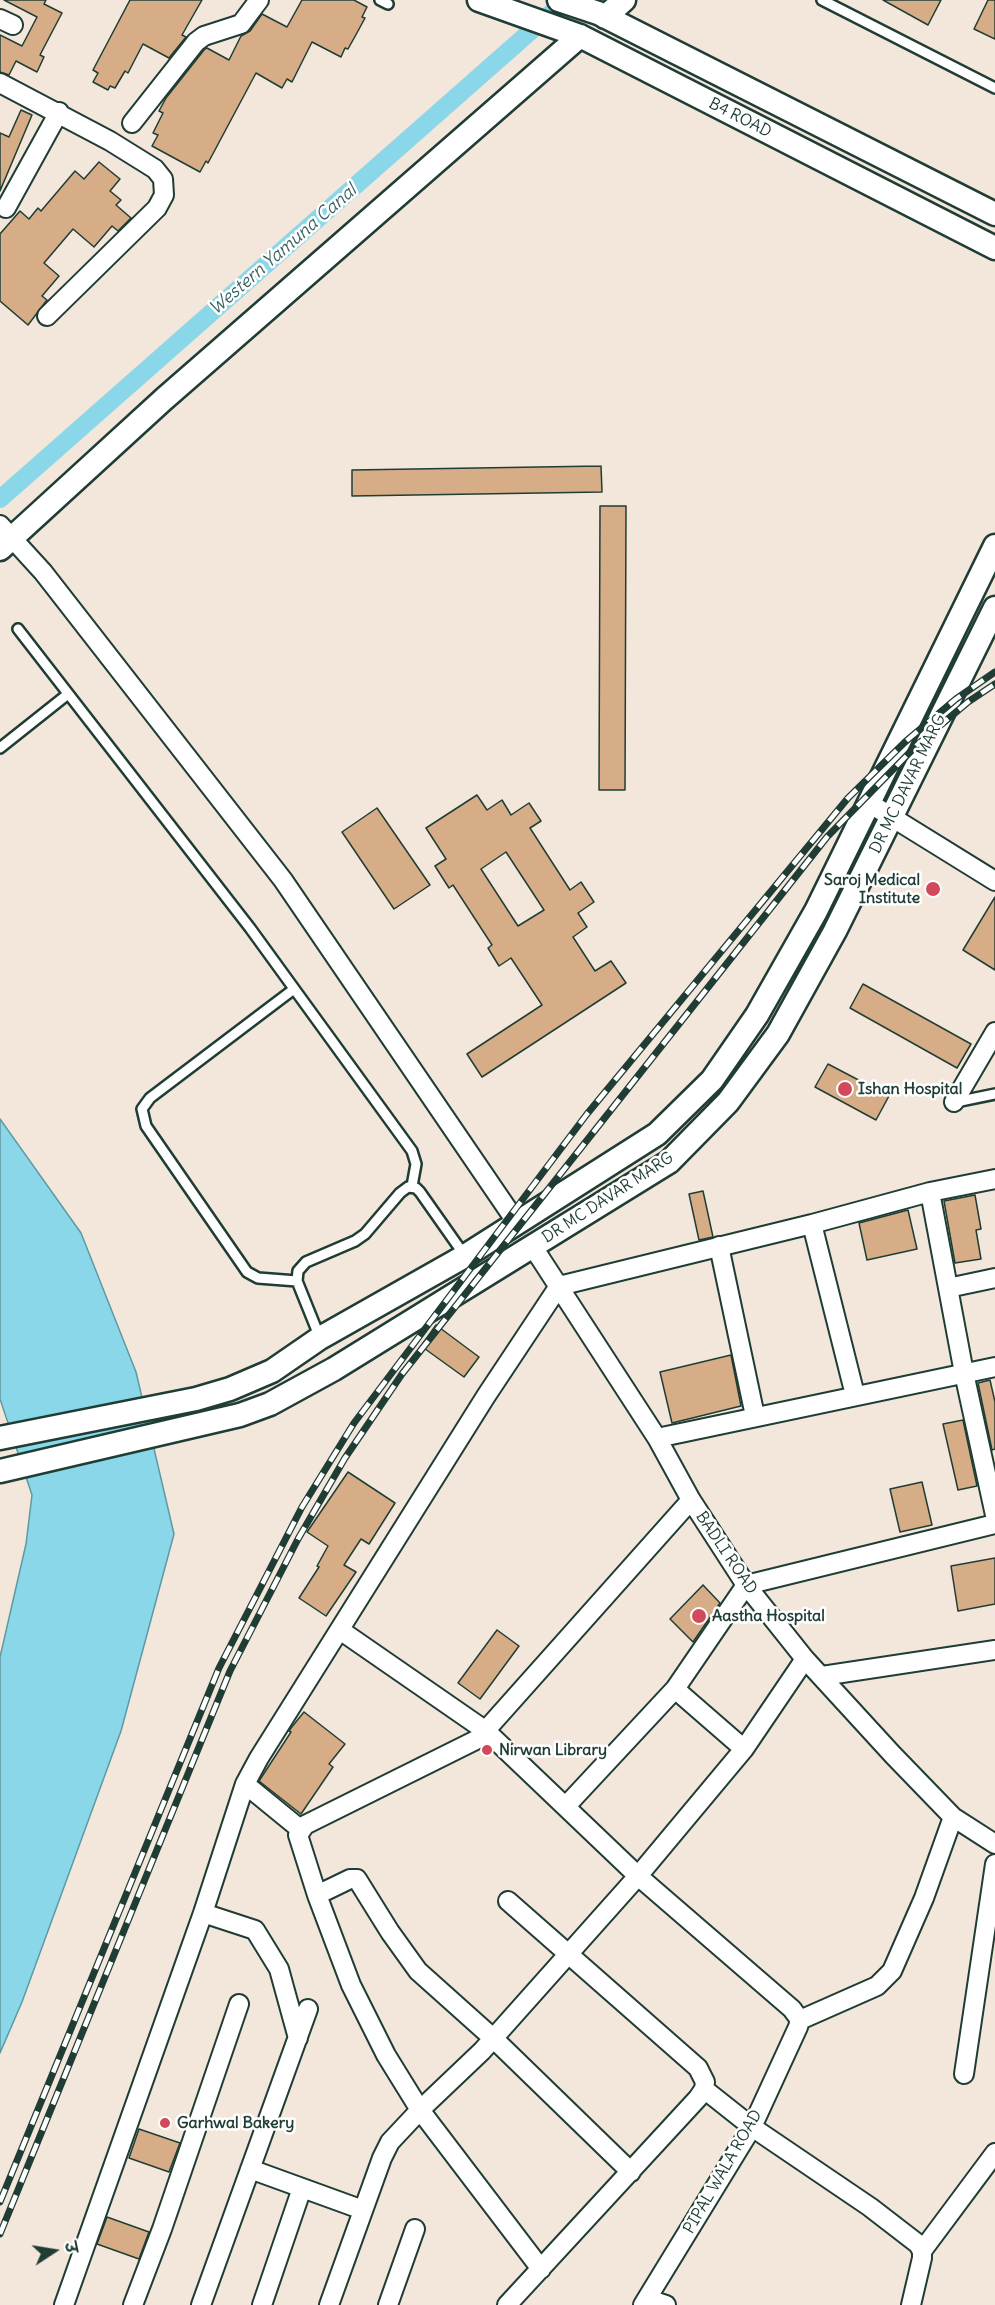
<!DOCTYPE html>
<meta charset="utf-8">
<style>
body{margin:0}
#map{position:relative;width:995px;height:2305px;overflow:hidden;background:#f3e6db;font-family:Delius,"Playpen Sans Deva",sans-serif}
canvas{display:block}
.north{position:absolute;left:24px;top:2221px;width:60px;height:60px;-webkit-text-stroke:4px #fff;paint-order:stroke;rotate:78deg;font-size:16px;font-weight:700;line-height:24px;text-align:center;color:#1f3d34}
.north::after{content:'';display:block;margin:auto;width:21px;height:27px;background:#1f3d34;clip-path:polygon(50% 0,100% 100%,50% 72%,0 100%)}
</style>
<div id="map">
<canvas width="995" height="2305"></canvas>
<div class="north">उ</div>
</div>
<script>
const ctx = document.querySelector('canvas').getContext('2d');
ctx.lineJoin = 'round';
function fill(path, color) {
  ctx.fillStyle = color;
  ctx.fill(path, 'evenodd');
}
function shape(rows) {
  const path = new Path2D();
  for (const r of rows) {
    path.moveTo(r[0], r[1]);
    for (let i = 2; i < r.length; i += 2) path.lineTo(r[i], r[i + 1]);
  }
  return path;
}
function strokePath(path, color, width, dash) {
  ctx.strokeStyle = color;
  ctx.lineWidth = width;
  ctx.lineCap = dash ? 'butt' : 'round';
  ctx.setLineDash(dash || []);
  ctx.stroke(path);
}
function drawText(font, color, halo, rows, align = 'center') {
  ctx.font = font + ' Delius,sans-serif';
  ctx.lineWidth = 5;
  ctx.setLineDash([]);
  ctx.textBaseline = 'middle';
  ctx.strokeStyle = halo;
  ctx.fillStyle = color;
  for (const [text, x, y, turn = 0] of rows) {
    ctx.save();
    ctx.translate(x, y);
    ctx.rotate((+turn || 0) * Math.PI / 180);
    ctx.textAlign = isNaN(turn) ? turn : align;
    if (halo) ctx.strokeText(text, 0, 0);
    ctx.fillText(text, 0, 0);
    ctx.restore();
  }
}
const water = shape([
 [0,1119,81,1233,136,1372,174,1534,121,1731,22,2002,0,2053,0,1657,26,1544,32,1495,0,1399,0,1119]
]);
const canal = shape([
 [0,499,566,0]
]);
const building = shape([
 [4,0,46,0,44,4,62,13,40,55,44,57,37,72,16,61,9,75,0,72,0,35,22,46,37,17,4,0],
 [130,0,202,0,182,35,186,37,169,58,143,44,128,73,125,71,115,88,110,86,108,90,93,82,98,73,93,70,130,0],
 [302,0,354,0,367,7,362,17,365,18,358,31,348,49,345,48,341,57,312,42,292,82,287,79,282,88,256,73,208,163,206,161,200,172,152,146,158,135,153,133,163,113,159,111,166,98,204,50,207,48,229,60,241,36,250,31,262,14,287,27,302,0],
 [883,0,941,0,928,25,883,0],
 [988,0,995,0,995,39,974,29,988,0],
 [21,110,32,115,0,191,0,133,9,137,21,110],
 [99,162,120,179,110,191,121,200,116,205,131,218,118,231,112,226,94,247,73,229,44,263,59,276,42,296,47,300,28,325,0,301,0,234,20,211,29,219,38,208,41,211,75,171,84,179,99,162],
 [601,466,602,492,352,496,352,470,601,466],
 [600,506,626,506,625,790,599,790,600,506],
 [477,795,487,810,502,800,511,815,529,803,541,821,530,828,570,890,581,882,594,902,578,913,587,927,573,937,595,971,611,961,626,983,482,1077,467,1054,542,1005,511,958,499,966,488,948,492,945,453,885,449,888,435,866,446,859,426,828,477,795],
 [506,852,544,910,518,926,481,869,506,852],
 [377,808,430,885,394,909,342,832,377,808],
 [995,897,995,970,963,950,995,897],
 [863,984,971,1044,957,1068,850,1008,863,984],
 [828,1064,889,1096,876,1120,815,1087,828,1064],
 [703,1191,713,1237,699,1240,689,1194,703,1191],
 [975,1195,981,1229,976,1230,981,1259,955,1263,944,1201,975,1195],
 [908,1210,917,1249,867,1260,859,1223,908,1210],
 [436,1325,479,1357,464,1377,421,1346,436,1325],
 [731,1355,741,1406,672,1423,660,1372,731,1355],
 [990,1380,995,1402,995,1449,992,1450,978,1383,990,1380],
 [963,1420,977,1486,958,1490,943,1424,963,1420],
 [348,1472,395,1503,369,1544,361,1539,344,1565,356,1572,326,1616,299,1598,319,1567,317,1566,328,1546,307,1532,348,1472],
 [922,1482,932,1525,900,1532,890,1489,922,1482],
 [995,1558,995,1604,958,1611,951,1566,995,1558],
 [703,1585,720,1603,693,1642,670,1619,703,1585],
 [497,1630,519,1646,480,1699,458,1683,497,1630],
 [304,1712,345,1744,329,1764,333,1767,301,1814,259,1781,291,1732,289,1731,291,1728,304,1712],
 [139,2129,180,2143,169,2172,129,2158,139,2129],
 [107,2217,149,2232,139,2259,97,2244,107,2217]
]);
const service = shape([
 [380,0,388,4],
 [822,0,995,88],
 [18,629,250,928,412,1151,416,1164,412,1186],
 [0,748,68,694],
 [294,989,150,1098,142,1109,146,1126,247,1272,258,1278,297,1281],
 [956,1102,995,1094],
 [320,1338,297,1281,298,1271,306,1262,355,1241,365,1234,400,1193,408,1187,416,1188,420,1192,465,1256]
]);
const minor = shape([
 [0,19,13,25],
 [0,83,110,141,155,169,163,179,164,195,157,208,47,316],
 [132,123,196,42,204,36,241,24,259,0],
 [6,208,59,112],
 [0,525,43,572,283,880,517,1223],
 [869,803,995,881],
 [954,1102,995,1032],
 [930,1192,964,1373,995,1515],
 [812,1224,855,1395],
 [719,1246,755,1416],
 [533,1247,657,1438,691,1500,746,1585,805,1659,893,1755,953,1817,995,1844],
 [948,1288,995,1278],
 [657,1438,995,1367],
 [340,1630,486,1731,638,1876,792,2009,800,2020],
 [822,1676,995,1650],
 [675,1689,744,1749],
 [245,1784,300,1829],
 [566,1806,675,1689,746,1585,995,1524],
 [317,1895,350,1879,357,1879,390,1932,418,1971,494,2039,631,2172],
 [203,1913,255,1930,279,1969,298,2038],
 [800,2020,877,1986,892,1971,924,1898,953,1817],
 [964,2074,995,1864],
 [704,2089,752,2127,870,2207,918,2244,922,2251,922,2258,911,2305],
 [250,2169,363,2210],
 [922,2251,995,2153],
 [541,2269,420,2110,386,2055,351,1985,317,1895,298,1835,305,1825,478,1739,691,1500],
 [648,2299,666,2305],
 [64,2305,203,1913,245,1784,259,1758,486,1396,559,1286,812,1224,930,1192,995,1179],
 [133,2305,162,2229,239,2004],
 [201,2305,308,2009],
 [262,2305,302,2188],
 [329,2305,382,2158,390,2142,420,2110,482,2051,638,1876,744,1749,805,1659],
 [388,2305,415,2229],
 [507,2305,698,2098,704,2089,705,2082,698,2068,508,1901],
 [643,2305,752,2127,798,2027,800,2020]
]);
const tertiary = shape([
 [479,0,580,36,995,248],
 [559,0,598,13,995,214],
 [605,17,624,0],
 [0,549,164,399,580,36],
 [0,1438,196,1399,230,1389,272,1371,320,1338,465,1256,657,1134,712,1080,757,1015,816,911,995,546],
 [0,1471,240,1415,270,1404,334,1369,669,1162,728,1102,778,1034,835,931,995,608]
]);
const rail = shape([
 [0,2202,219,1668,302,1507,354,1423,587,1114,848,798,905,742,956,699,995,672],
 [0,2234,230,1671,298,1539,345,1458,402,1374,827,837,917,745,968,702,995,684]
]);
const markers = [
 [933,889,8,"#d1495b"],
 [845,1089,8,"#d1495b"],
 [699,1616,8,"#d1495b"],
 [487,1750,6,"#d1495b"],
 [165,2123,6,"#d1495b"]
];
const streetNames = [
 ["B4 ROAD",740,118,27],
 ["DR MC DAVAR MARG",908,784,-64],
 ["DR MC DAVAR MARG",608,1198,-33],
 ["BADLI ROAD",726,1553,56],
 ["PIPAL WALA ROAD",723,2172,-60]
];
const poiNames = [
 ["Saroj Medical",920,880,"right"],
 ["Institute",920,898,"right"],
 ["Ishan Hospital",858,1089],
 ["Aastha Hospital",712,1616],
 ["Nirwan Library",499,1750],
 ["Garhwal Bakery",177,2123]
];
const waterNames = [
 ["Western Yamuna Canal",283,250,-41]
];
fill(water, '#8ad7e9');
strokePath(water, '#5f99a1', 1.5);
strokePath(canal, '#8ad7e9', 18);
fill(building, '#d6ad87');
strokePath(building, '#1f3d34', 1.5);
strokePath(service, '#1f3d34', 14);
strokePath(minor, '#1f3d34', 22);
strokePath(tertiary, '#1f3d34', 27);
strokePath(service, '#fff', 9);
strokePath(minor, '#fff', 18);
strokePath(tertiary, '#fff', 22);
strokePath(rail, '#1f3d34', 7);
strokePath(rail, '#fff', 4.5, [14]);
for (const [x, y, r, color] of markers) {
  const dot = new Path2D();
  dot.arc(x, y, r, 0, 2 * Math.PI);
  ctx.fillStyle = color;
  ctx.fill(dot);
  strokePath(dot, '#fff', 2);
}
drawText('16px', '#1f3d34', '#fff', streetNames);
drawText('bold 16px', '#1f3d34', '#fff', poiNames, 'left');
drawText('italic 18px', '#3a6461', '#fff', waterNames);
</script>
